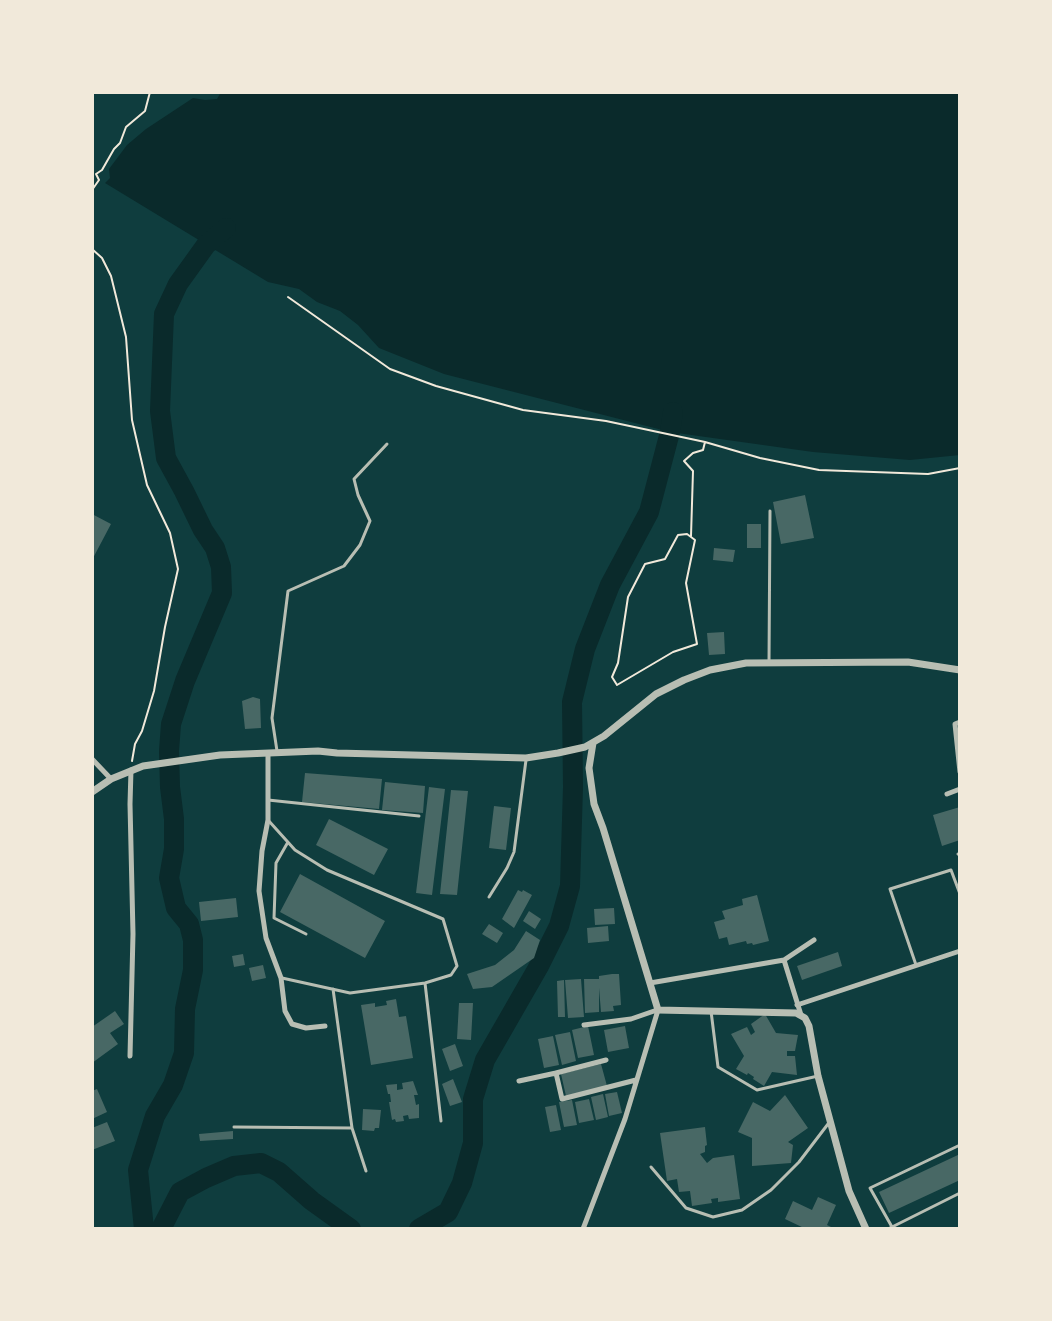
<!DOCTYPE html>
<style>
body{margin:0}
#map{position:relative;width:1052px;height:1321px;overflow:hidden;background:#0f3d3e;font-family:Inter,sans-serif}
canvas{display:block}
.frame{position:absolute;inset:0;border:94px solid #f1e9da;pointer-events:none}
</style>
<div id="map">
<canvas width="1052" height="1321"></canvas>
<div class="frame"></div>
</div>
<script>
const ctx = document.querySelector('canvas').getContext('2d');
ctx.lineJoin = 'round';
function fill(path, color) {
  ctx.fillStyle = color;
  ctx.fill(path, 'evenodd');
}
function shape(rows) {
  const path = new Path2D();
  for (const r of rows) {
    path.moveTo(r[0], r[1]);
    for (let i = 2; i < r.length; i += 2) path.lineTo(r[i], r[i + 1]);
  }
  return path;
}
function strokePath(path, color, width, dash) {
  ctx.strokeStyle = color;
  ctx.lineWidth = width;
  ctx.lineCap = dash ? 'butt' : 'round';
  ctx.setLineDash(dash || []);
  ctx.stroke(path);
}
const water = shape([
 [221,92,960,92,960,455,910,460,813,452,670,432,444,374,379,348,358,325,340,311,317,302,299,289,268,282,105,183,110,178,109,169,127,145,146,129,193,98,205,100,217,99]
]);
const river = shape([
 [144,1229,138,1170,155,1116,173,1085,184,1053,185,1009,193,970,193,940,189,924,176,908,169,878,174,849,174,819,170,787,169,751,171,724,185,681,222,593,221,567,215,548,203,530,184,491,166,458,160,411,164,314,178,284,206,245,226,228],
 [161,1229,180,1192,206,1178,234,1166,261,1163,279,1172,312,1201,351,1229],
 [419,1229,448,1212,462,1183,473,1143,473,1099,485,1060,539,966,559,926,570,886,573,787,572,702,585,649,610,585,649,512,670,432,673,412]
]);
const building = shape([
 [805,495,814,538,781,544,773,502],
 [92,514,111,524,92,560],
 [747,524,761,524,761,548,747,548],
 [714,548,735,550,733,562,713,560],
 [724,632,725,654,709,655,707,633],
 [253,697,260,699,261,728,245,729,242,701],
 [305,773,382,779,379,809,302,802],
 [385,782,425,786,423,813,382,810],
 [429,787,445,789,432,895,416,893],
 [451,790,468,791,457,895,440,894],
 [494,806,511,808,506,850,489,848],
 [960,807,960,840,942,846,933,815],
 [329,819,388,849,374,875,316,845],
 [300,874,385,921,365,958,280,912],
 [518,890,522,892,523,890,532,895,514,928,502,919],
 [757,895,769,941,753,945,752,943,747,944,746,941,729,945,727,937,719,939,714,922,725,919,722,911,743,905,742,899],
 [236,898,238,917,201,921,199,902],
 [614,908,615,924,595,925,594,909],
 [529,911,541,919,535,929,523,921],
 [489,924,503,933,497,943,482,934],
 [608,926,609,941,588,943,587,928],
 [526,931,540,940,534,958,492,987,473,989,467,974,495,965,514,950],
 [838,952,842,966,802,980,797,966],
 [243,954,245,965,234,967,232,956],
 [263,965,266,978,252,981,249,968],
 [612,974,619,974,621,1005,613,1006,614,1011,601,1012,599,988,599,1012,585,1013,584,979,599,979,599,976],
 [581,979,584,1017,568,1018,565,980],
 [564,980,565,1017,558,1017,557,981],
 [396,999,399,1017,406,1016,413,1058,371,1065,361,1005,375,1003,375,1007,387,1005,386,1001],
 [459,1003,473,1003,471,1040,457,1039],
 [115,1011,124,1024,110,1033,118,1044,92,1063,92,1027],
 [765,1014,776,1033,798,1035,795,1051,787,1051,787,1056,795,1056,797,1075,772,1072,764,1086,753,1079,754,1077,748,1073,747,1075,736,1069,744,1056,731,1034,747,1027,751,1035,755,1032,751,1024],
 [588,1026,594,1055,578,1058,572,1030],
 [625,1026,629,1048,608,1052,604,1030],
 [570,1032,576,1061,562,1065,555,1035],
 [553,1036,559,1065,544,1068,538,1039],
 [455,1044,463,1066,450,1071,442,1049],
 [601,1064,607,1086,566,1096,561,1074],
 [453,1079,462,1102,450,1106,442,1084],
 [413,1081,418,1095,414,1095,416,1105,419,1104,419,1118,409,1119,408,1115,403,1116,404,1121,396,1122,395,1119,392,1120,389,1102,391,1102,390,1094,388,1094,386,1085,397,1084,397,1090,403,1089,402,1083],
 [97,1089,107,1112,92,1119,92,1091],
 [617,1092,622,1113,609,1116,605,1094],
 [603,1094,608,1117,596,1120,591,1097],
 [785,1095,808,1128,788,1142,793,1145,791,1163,752,1166,752,1138,738,1132,753,1102,770,1111],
 [589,1099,594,1120,579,1123,575,1102],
 [572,1100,577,1125,564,1127,559,1102],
 [556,1105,561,1130,550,1132,545,1107],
 [363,1109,381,1110,379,1128,375,1128,374,1131,362,1130],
 [107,1122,115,1141,92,1150,92,1128],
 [705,1127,707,1145,705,1146,705,1152,700,1154,707,1163,713,1158,734,1155,740,1199,718,1202,718,1198,711,1199,712,1203,692,1206,690,1191,679,1192,677,1179,667,1181,660,1133],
 [233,1131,233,1139,200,1141,199,1134],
 [960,1154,960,1180,889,1213,879,1192],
 [818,1197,836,1205,827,1225,835,1229,806,1229,785,1219,793,1201,812,1210]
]);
const path = shape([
 [92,190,99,180,96,174,102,170,114,149,120,143,126,127,145,111,150,92],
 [92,249,102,258,111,276,126,337,132,420,147,485,170,533,178,569,165,627,154,691,142,731,135,744,132,761],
 [288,297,390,369,436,386,523,410,606,421,705,442,760,458,819,470,928,474,960,468],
 [687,534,695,540,686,583,697,644,673,652,617,685,612,677,618,663,628,597,645,564,665,559,678,535,687,534],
 [691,536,693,471,684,461,693,453,703,450,705,442]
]);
const service = shape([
 [769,663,770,511],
 [277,751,272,718,288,591,344,566,360,545,370,521,358,495,354,479,387,444],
 [268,800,419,816],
 [268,820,295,850,327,870,443,919,457,966,451,975,425,983,350,993,282,978],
 [288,842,276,863,274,918,306,934],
 [958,854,960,853],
 [489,897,507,868,514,852,526,760],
 [916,965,890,889,951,870,960,894],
 [425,983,441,1121],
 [333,989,352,1128,366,1171],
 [711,1011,718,1067,757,1090,818,1076],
 [234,1127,352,1128],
 [651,1167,686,1208,713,1217,742,1210,771,1190,799,1162,828,1124],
 [892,1227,870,1188,960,1145],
 [888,1229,960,1193]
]);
const minor = shape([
 [960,722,955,724,960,772],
 [268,753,268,820,262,851,259,891,266,938,281,978,285,1011,292,1024,306,1028,325,1026],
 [92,759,111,779],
 [947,794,960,789],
 [650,983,784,960],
 [797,1005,960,951],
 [801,1015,784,960,814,940],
 [584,1025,631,1019,657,1010],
 [130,1056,133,934,130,804,131,770],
 [606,1060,556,1073,562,1099,636,1080],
 [519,1081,556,1073],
 [583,1229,625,1119,658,1010]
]);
const tertiary = shape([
 [593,743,589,768,594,804,603,828,658,1010,796,1013,805,1018,809,1026,818,1076,849,1191,866,1229],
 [92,792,111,779,143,766,220,755,318,751,337,753,526,758,558,753,585,747,604,736,656,694,684,680,710,670,746,663,908,662,960,670]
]);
fill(water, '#0a2a2b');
strokePath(river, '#0a2a2b', 20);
fill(building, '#486865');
strokePath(path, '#f1e9da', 2);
strokePath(service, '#b8beb3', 3);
strokePath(minor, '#b8beb3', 5);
strokePath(tertiary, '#b8beb3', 7);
</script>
